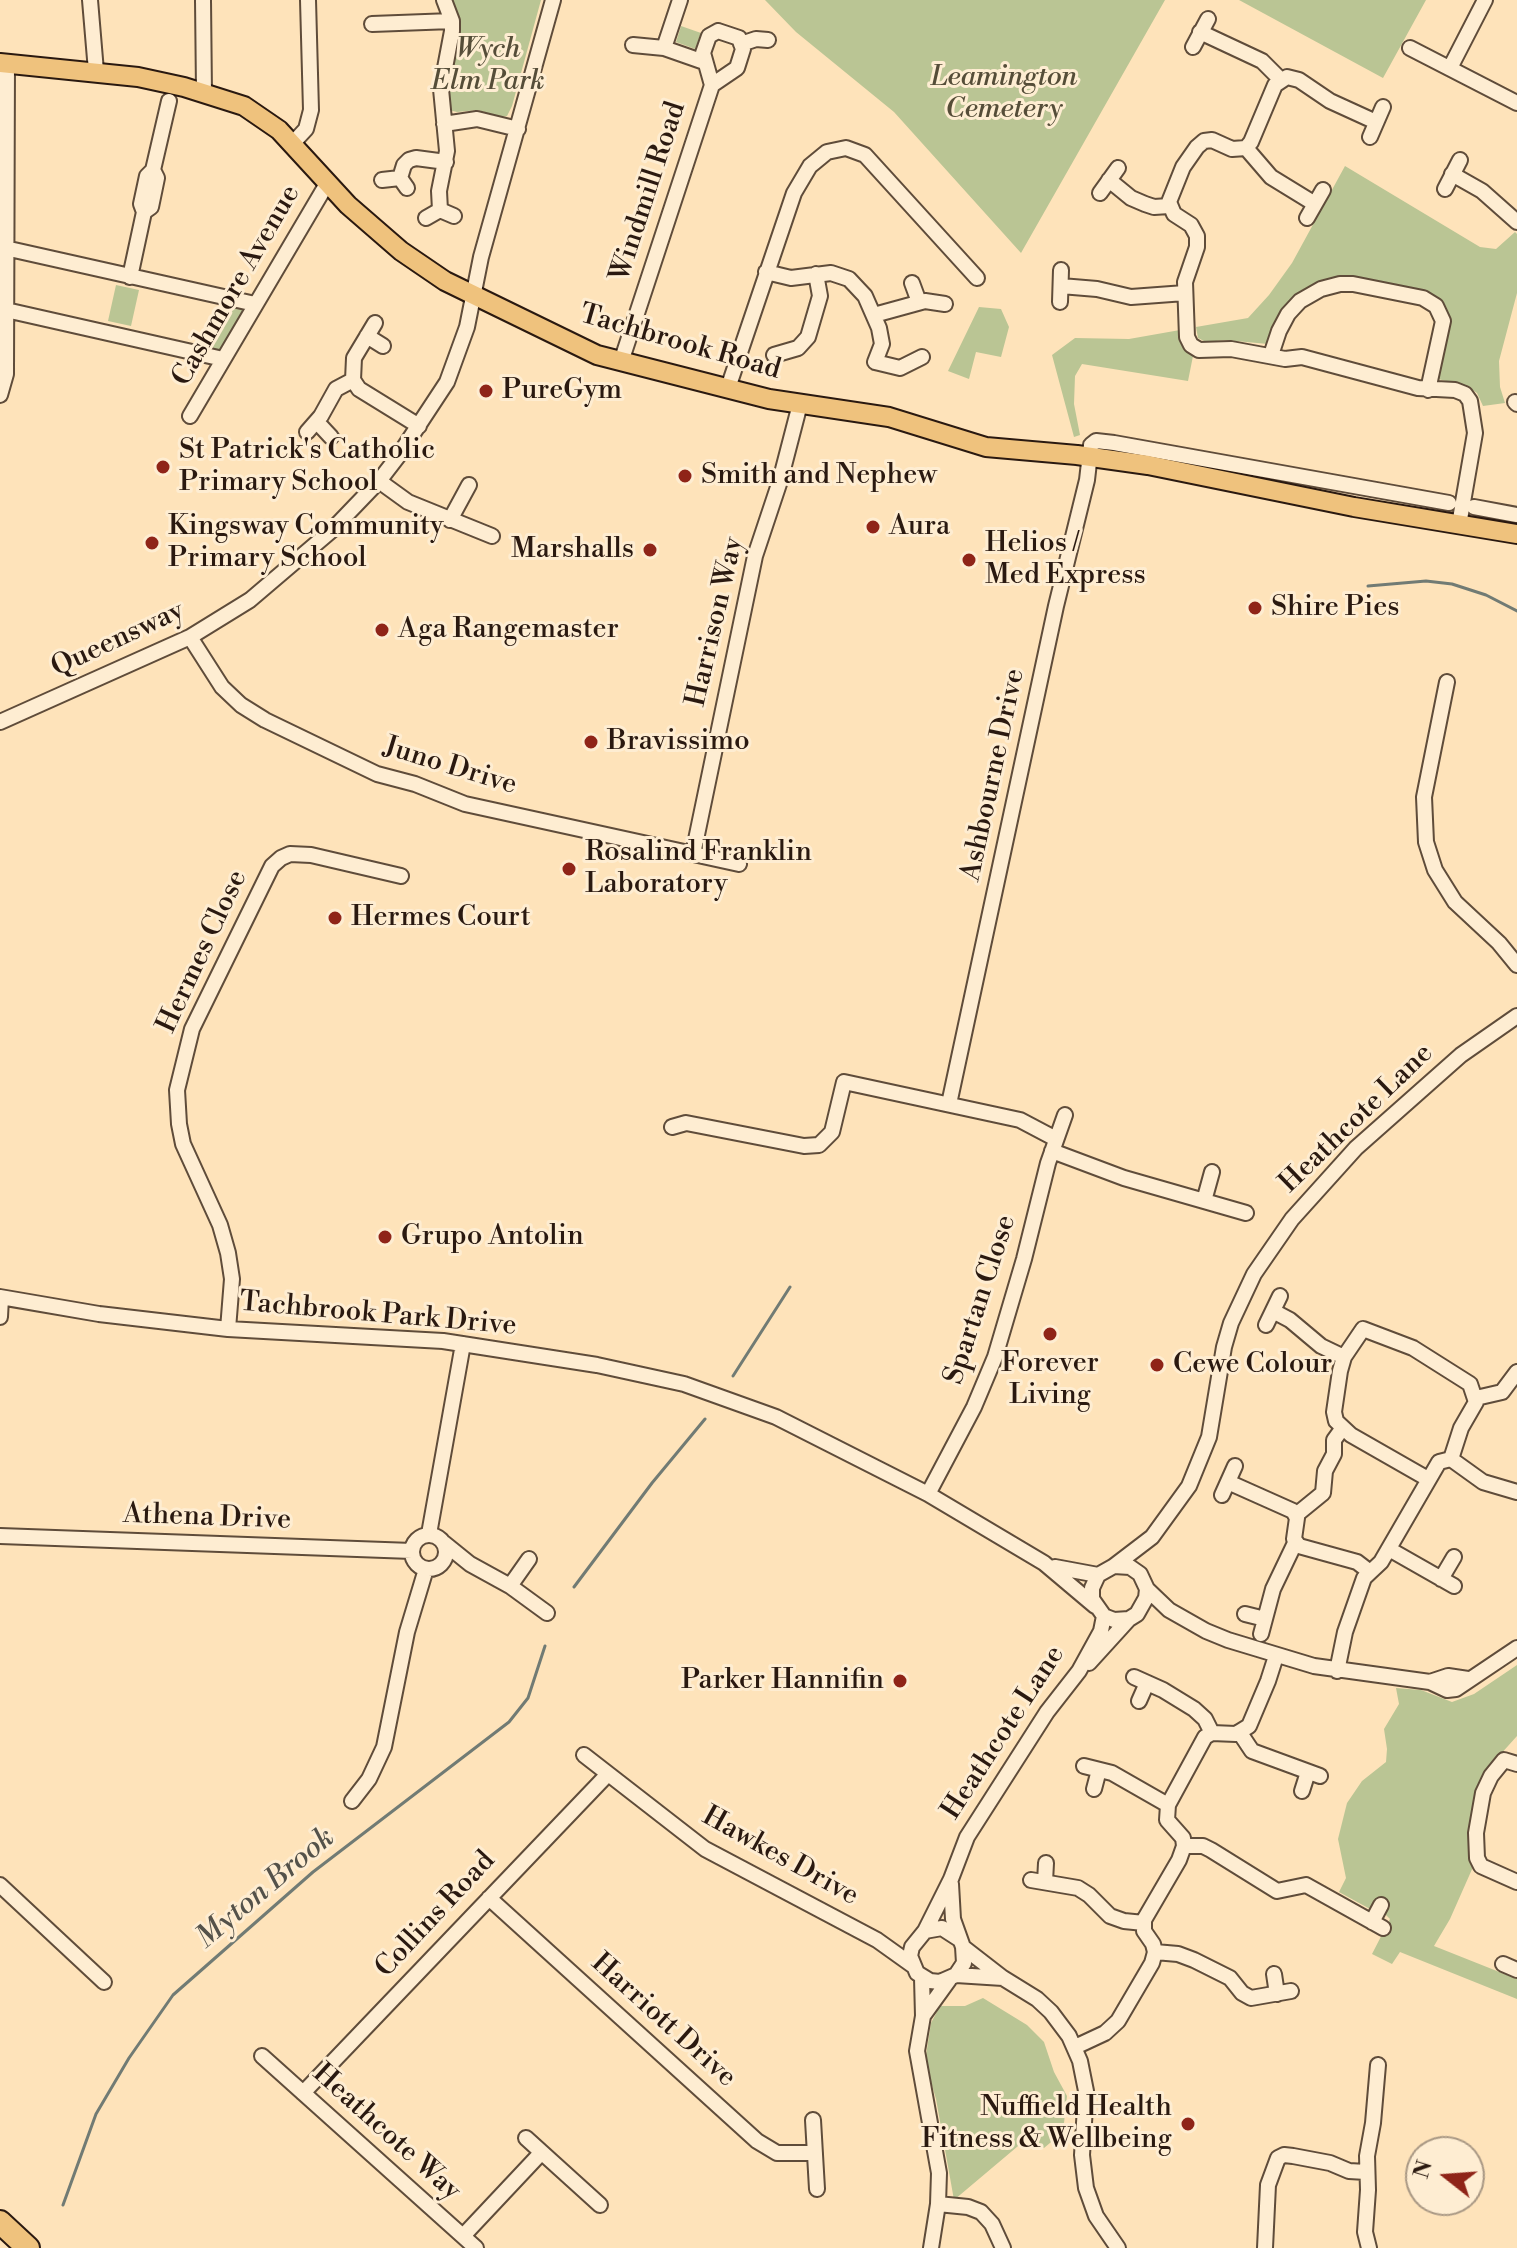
<!DOCTYPE html>
<style>
body{margin:0}
#map{position:relative;width:1517px;height:2248px;overflow:hidden;background:#fee3ba;font-family:"Libre Bodoni",serif}
canvas{display:block}
.north{position:absolute;left:1405px;top:2136px;width:80px;height:80px;box-sizing:border-box;background:#feedd2;border:2px solid #a99884;border-radius:50%;rotate:287deg;font-size:22px;font-weight:700;line-height:32px;text-align:center;color:#2a1910}
.north::after{content:'';display:block;margin:auto;width:28px;height:36px;background:#8f2418;clip-path:polygon(50% 0,100% 100%,50% 72%,0 100%)}
</style>
<div id="map">
<canvas width="1517" height="2248"></canvas>
<div class="north">N</div>
</div>
<script>
const ctx = document.querySelector('canvas').getContext('2d');
ctx.lineJoin = 'round';
function fill(path, color) {
  ctx.fillStyle = color;
  ctx.fill(path, 'evenodd');
}
function shape(rows) {
  const path = new Path2D();
  for (const r of rows) {
    if (r.length === 3) {
      path.moveTo(r[0] + r[2], r[1]);
      path.arc(r[0], r[1], r[2], 0, 2 * Math.PI);
      continue;
    }
    path.moveTo(r[0], r[1]);
    for (let i = 2; i < r.length; i += 2) path.lineTo(r[i], r[i + 1]);
  }
  return path;
}
function strokePath(path, color, width, dash) {
  ctx.strokeStyle = color;
  ctx.lineWidth = width;
  ctx.lineCap = dash ? 'butt' : 'round';
  ctx.setLineDash(dash || []);
  ctx.stroke(path);
}
function drawText(font, color, halo, rows, align = 'center') {
  ctx.font = font + ' "Libre Bodoni",serif';
  ctx.lineWidth = 6;
  ctx.setLineDash([]);
  ctx.textBaseline = 'middle';
  ctx.strokeStyle = halo;
  ctx.fillStyle = color;
  for (const [text, x, y, turn = 0] of rows) {
    ctx.save();
    ctx.translate(x, y);
    ctx.rotate((+turn || 0) * Math.PI / 180);
    ctx.textAlign = isNaN(turn) ? turn : align;
    if (halo) ctx.strokeText(text, 0, 0);
    ctx.fillText(text, 0, 0);
    ctx.restore();
  }
}
const green = shape([
 [452,0,541,0,512,106,507,116,501,117,478,110,457,112,449,110,448,92,460,34,459,17],
 [765,0,1165,0,1021,253,894,112,796,32],
 [1239,0,1426,0,1383,78],
 [681,26,701,33,695,49,676,42],
 [1345,166,1480,247,1496,249,1515,232,1517,234,1517,293,1499,361,1500,387,1505,403,1483,406,1477,393,1467,386,1438,379,1449,331,1448,312,1438,298,1403,287,1367,279,1340,278,1324,281,1287,304,1278,316,1268,344,1225,340,1206,342,1198,338,1196,327,1248,318,1269,295,1292,263],
 [116,285,139,290,131,326,108,321],
 [224,300,246,307,224,347,219,351,212,351],
 [979,307,1001,309,1009,327,1001,357,976,352,969,379,948,371],
 [1180,330,1181,344,1193,356,1188,381,1082,364,1075,376,1074,404,1080,435,1074,437,1052,355,1075,338,1129,339],
 [1517,1665,1517,1736,1490,1766,1479,1783,1469,1838,1473,1867,1450,1919,1434,1946,1517,1979,1517,1999,1400,1952,1392,1964,1372,1954,1390,1919,1385,1914,1390,1907,1377,1900,1370,1909,1339,1892,1346,1878,1338,1839,1347,1803,1362,1781,1386,1762,1387,1749,1384,1729,1399,1704,1396,1688,1421,1690,1452,1702,1474,1694],
 [983,1998,1027,2025,1044,2042,1054,2072,1067,2096,1063,2132,1044,2148,1024,2141,954,2200,936,2099,925,2062,931,2023,940,2006,965,2006]
]);
const stream = shape([
 [1368,586,1426,581,1452,584,1486,595,1517,611],
 [733,1376,790,1287],
 [574,1587,652,1483,705,1419],
 [63,2205,96,2114,129,2058,173,1995,313,1872,509,1722,528,1698,545,1646]
]);
const minor = shape([
 [90,0,96,71],
 [203,0,204,92],
 [372,24,452,21],
 [718,31,739,38,743,49,737,68,712,85,703,53,709,36,718,31],
 [1200,32,1262,61,1281,80],
 [741,44,756,39,768,40],
 [633,45,664,48,704,62],
 [1193,47,1208,19],
 [664,48,680,0],
 [1410,48,1517,103],
 [1450,68,1485,0],
 [1376,122,1330,101,1299,80,1287,77,1275,85,1251,142,1246,148,1232,149,1212,140,1204,141,1197,147,1183,167,1169,202,1174,214,1191,225,1197,236,1197,247,1185,282,1187,337,1191,345,1199,350,1231,349,1285,359,1302,357,1418,388,1455,390,1465,394,1470,401,1475,433,1459,525],
 [444,124,477,119,518,129],
 [1370,137,1383,107],
 [293,143,306,129,311,110,308,0],
 [1246,148,1271,177,1315,204],
 [1452,174,1482,191,1517,222],
 [382,180,400,178],
 [1109,180,1131,198,1145,204,1154,207,1169,206],
 [407,188,400,178,404,165,409,160,416,158,446,162],
 [1445,189,1460,160],
 [1100,193,1118,168],
 [440,210,439,191,447,151,441,89,452,31,452,21,444,0],
 [144,212,151,207,157,178,153,170],
 [426,218,440,210,454,216],
 [1307,218,1323,190],
 [5,248,255,304],
 [766,272,791,278,831,273,849,279,865,296,879,328,882,344,875,362,900,368,922,357],
 [130,277,144,212,141,204,147,176,153,170,169,101],
 [912,283,919,302],
 [1061,286,1097,289,1131,297,1185,293],
 [1060,302,1061,270],
 [6,310,223,359],
 [874,315,925,301,945,304],
 [375,323,354,358,353,380,359,389,419,426],
 [367,336,383,346],
 [774,355,798,348,808,337,820,296,816,274],
 [1271,355,1279,331,1288,314,1300,301,1321,289,1340,284,1353,284,1423,298,1436,306,1443,321,1428,390],
 [621,362,712,85],
 [728,388,794,193,810,166,827,152,846,148,865,155,977,278],
 [0,395,6,374,7,64],
 [1515,402,1517,404],
 [190,416,328,182],
 [317,422,331,437],
 [307,432,321,416,336,389,353,380],
 [379,481,408,502,492,536],
 [1474,507,1517,515],
 [450,520,469,485],
 [190,637,222,687,241,705,265,720,377,774,415,784,465,804,739,864],
 [1447,682,1424,797,1426,842,1435,870,1455,902,1499,943,1517,965],
 [0,722,190,637,250,600,331,531,379,481,399,455,447,382,467,327,481,257,553,0],
 [693,854,755,556,780,481,800,404],
 [949,1104,1056,606,1087,480,1091,445,1096,441,1114,443,1449,503],
 [672,1127,686,1123,804,1146,819,1145,832,1132,844,1082,1020,1120,1056,1139],
 [1052,1151,1124,1178,1246,1213],
 [1204,1201,1212,1172],
 [0,1297,99,1314,228,1329,443,1341,597,1365,684,1384,776,1417,928,1494,1044,1563,1095,1606],
 [1273,1311,1290,1320,1321,1346,1344,1357],
 [0,1317,1,1298],
 [1266,1325,1280,1296],
 [228,1329,232,1279,228,1253,220,1225,183,1144,179,1124,177,1090,192,1029,272,866,281,858,290,854,311,855,401,876],
 [1476,1398,1502,1392,1517,1372],
 [1428,1479,1351,1435,1336,1421,1334,1412,1340,1371,1344,1357,1363,1329,1413,1348,1470,1384,1476,1402,1461,1428,1451,1459],
 [1228,1482,1293,1511,1297,1518,1294,1539,1299,1546,1357,1562,1370,1572],
 [928,1494,974,1407,995,1357,1024,1259,1048,1163,1065,1115],
 [1222,1495,1235,1466],
 [1296,1515,1323,1493,1325,1471,1334,1454,1334,1440,1342,1429],
 [429,1534,463,1344],
 [429,1552,17],
 [0,1536,412,1551],
 [444,1543,470,1564,510,1586,547,1613],
 [1389,1549,1454,1586],
 [1114,1566,1152,1537,1189,1486,1209,1437,1224,1347,1231,1323,1254,1274,1292,1219,1356,1148,1461,1055,1517,1016],
 [1055,1567,1098,1575],
 [1441,1579,1454,1557],
 [510,1586,529,1559],
 [1147,1589,1169,1610,1206,1631,1228,1640,1314,1666,1430,1682,1447,1690,1456,1689,1517,1648],
 [1245,1614,1265,1619],
 [1261,1634,1273,1589,1295,1543],
 [1089,1663,1129,1619,1137,1614,1146,1598,1147,1589,1140,1574,1130,1567,1114,1566,1098,1575,1092,1588,1092,1599,1104,1616,1114,1620,1129,1619],
 [1337,1671,1345,1632,1364,1578,1381,1562,1439,1462,1451,1459,1483,1482,1517,1492],
 [1134,1677,1163,1690,1194,1709,1205,1719,1212,1733],
 [1430,1682,1448,1676,1468,1679],
 [1139,1701,1147,1683],
 [1240,1733,1252,1751,1320,1776],
 [584,1755,705,1849,877,1940,912,1965],
 [1517,1764,1504,1760,1491,1776,1483,1793,1476,1833,1477,1858,1481,1866,1517,1882],
 [1084,1766,1112,1773,1168,1805],
 [1094,1789,1099,1770],
 [1302,1791,1308,1772],
 [352,1801,369,1779,384,1747,407,1632,426,1569],
 [1184,1846,1203,1846,1211,1850,1277,1891,1306,1885,1383,1928],
 [1031,1880,1078,1888,1089,1895,1110,1916,1124,1921,1144,1923],
 [1045,1882,1046,1863],
 [951,1884,953,1919,963,1947,964,1963,956,1975,940,1982,930,1981,917,1973,910,1956,912,1947,925,1931,942,1928,959,1939],
 [0,1885,104,1982],
 [489,1898,757,2141,777,2153,815,2153],
 [1372,1922,1381,1905],
 [925,1931,951,1879,967,1837,1047,1712,1079,1671,1101,1631,1104,1616],
 [963,1947,1003,1978,1037,1999,1051,2012,1069,2036,1080,2061,1086,2091,1082,2155,1086,2188,1096,2216,1118,2248],
 [1155,1952,1178,1954,1194,1960,1230,1978,1242,1993,1251,1998,1291,1991],
 [1503,1964,1517,1970],
 [1274,1974,1277,1994],
 [956,1975,1003,1978],
 [922,1978,923,2016,917,2051,939,2173,938,2204,931,2248],
 [923,2016,949,1980],
 [1075,2047,1105,2033,1118,2021,1152,1963,1155,1952,1153,1944,1144,1931,1144,1920,1179,1860,1184,1846,1183,1838,1167,1820,1168,1805,1205,1737,1212,1733,1236,1734,1249,1726,1268,1681,1276,1656],
 [262,2056,476,2248],
 [303,2093,608,1774],
 [813,2120,817,2189],
 [526,2138,600,2205],
 [938,2204,968,2207,981,2212,992,2224,1003,2248],
 [463,2236,541,2153],
 [1265,2248,1268,2185,1278,2158,1284,2155,1293,2156,1330,2163,1349,2171,1366,2172],
 [1369,2248,1365,2232,1368,2190,1367,2156,1373,2123,1378,2065]
]);
const major = shape([
 [0,63,138,77,184,87,244,106,279,130,348,205,401,251,445,281,597,355,769,399,889,417,986,447,1077,455,1148,465,1354,507,1517,534]
]);
const highway = shape([
 [0,2222,28,2248]
]);
const markers = [
 [486,391,8,"#8f2418"],
 [163,467,8,"#8f2418"],
 [685,476,8,"#8f2418"],
 [873,527,8,"#8f2418"],
 [152,543,8,"#8f2418"],
 [650,550,8,"#8f2418"],
 [969,560,8,"#8f2418"],
 [1255,608,8,"#8f2418"],
 [382,630,8,"#8f2418"],
 [591,742,8,"#8f2418"],
 [569,869,8,"#8f2418"],
 [335,918,8,"#8f2418"],
 [385,1237,8,"#8f2418"],
 [1050,1334,8,"#8f2418"],
 [1157,1365,8,"#8f2418"],
 [900,1681,8,"#8f2418"],
 [1188,2124,8,"#8f2418"]
];
const parkNames = [
 ["Wych",488,50],
 ["Elm Park",488,82],
 ["Leamington",1004,78],
 ["Cemetery",1004,110]
];
const streetNames = [
 ["Windmill Road",649,192,-72],
 ["Cashmore Avenue",237,286,-60],
 ["Tachbrook Road",680,343,16],
 ["Harrison Way",716,622,-77],
 ["Queensway",118,640,-25],
 ["Juno Drive",450,767,17],
 ["Ashbourne Drive",994,775,-78],
 ["Hermes Close",203,952,-65],
 ["Heathcote Lane",1357,1119,-44],
 ["Spartan Close",981,1300,-72],
 ["Tachbrook Park Drive",378,1315,5],
 ["Athena Drive",207,1518,2],
 ["Heathcote Lane",1004,1733,-57],
 ["Hawkes Drive",780,1857,29],
 ["Collins Road",436,1915,-47],
 ["Harriott Drive",663,2021,42],
 ["Heathcote Way",386,2133,42]
];
const poiNames = [
 ["PureGym",502,391],
 ["St Patrick's Catholic",179,451],
 ["Primary School",179,483],
 ["Smith and Nephew",701,476],
 ["Kingsway Community",168,527],
 ["Primary School",168,559],
 ["Aura",889,527],
 ["Helios /",985,544],
 ["Med Express",985,576],
 ["Marshalls",634,550,"right"],
 ["Shire Pies",1271,608],
 ["Aga Rangemaster",398,630],
 ["Bravissimo",607,742],
 ["Rosalind Franklin",585,853],
 ["Laboratory",585,885],
 ["Hermes Court",351,918],
 ["Grupo Antolin",401,1237],
 ["Forever",1050,1364,"center"],
 ["Living",1050,1396,"center"],
 ["Cewe Colour",1173,1365],
 ["Parker Hannifin",884,1681,"right"],
 ["Nuffield Health",1172,2108,"right"],
 ["Fitness & Wellbeing",1172,2140,"right"]
];
const waterNames = [
 ["Myton Brook",266,1889,-40]
];
fill(green, '#bac594');
strokePath(stream, '#717b74', 3);
strokePath(minor, '#5f4c3a', 18);
strokePath(major, '#2a1910', 22);
strokePath(highway, '#2a1910', 26);
strokePath(minor, '#feedd2', 14);
strokePath(major, '#efc27d', 18);
strokePath(highway, '#efc27d', 22);
for (const [x, y, r, color] of markers) {
  const dot = new Path2D();
  dot.arc(x, y, r, 0, 2 * Math.PI);
  ctx.fillStyle = color;
  ctx.fill(dot);
  strokePath(dot, '#feedd2', 3);
}
drawText('italic 28px', '#554d38', '#feedd2', parkNames);
drawText('28px', '#2a1910', '#feedd2', streetNames);
drawText('28px', '#2a1910', '#feedd2', poiNames, 'left');
drawText('italic 30px', '#54524a', '#feedd2', waterNames);
</script>
